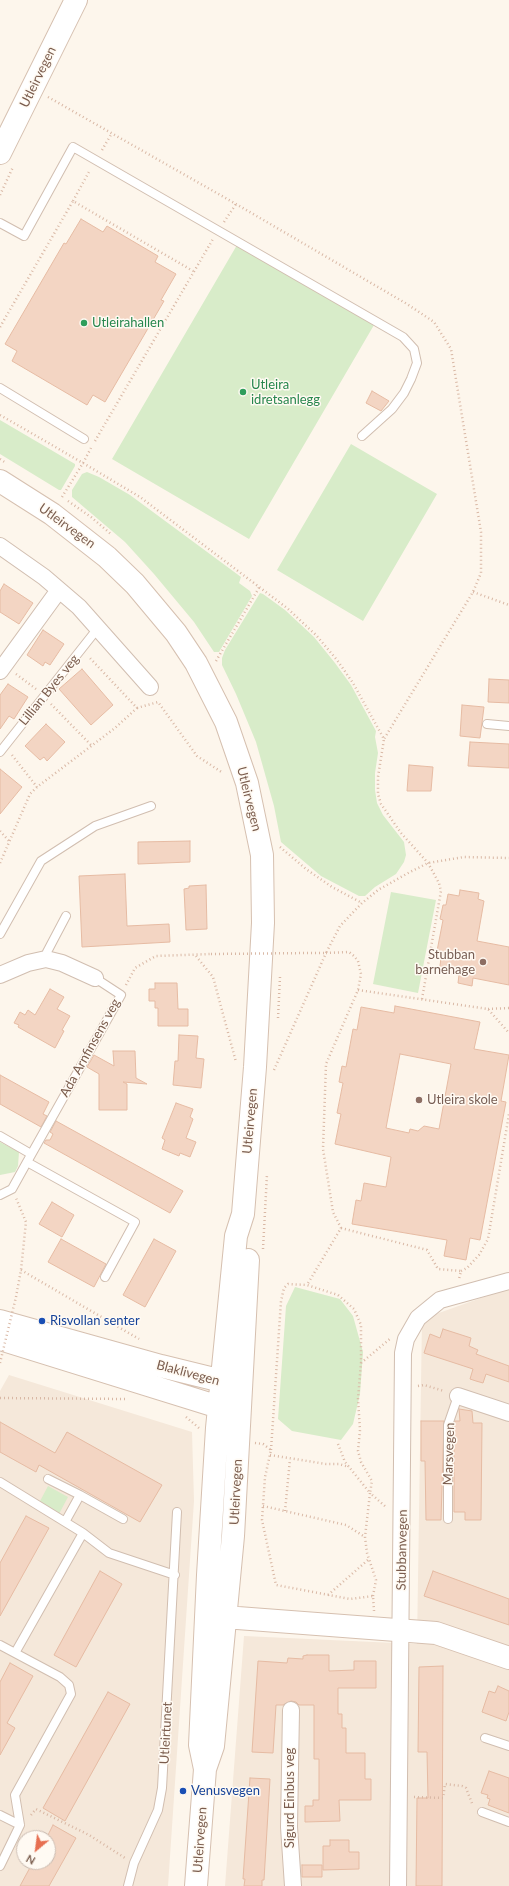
<!DOCTYPE html>
<style>
body{margin:0}
#map{position:relative;width:509px;height:1886px;overflow:hidden;background:#fdf6ec;font-family:Lato,sans-serif}
canvas{display:block}
.north{position:absolute;left:16px;top:1830px;width:40px;height:40px;box-sizing:border-box;background:#fffaf3;border:1px solid #cabbb1;border-radius:50%;rotate:209deg;font-size:11px;font-weight:700;line-height:16px;text-align:center;color:#7a5c4d}
.north::after{content:'';display:block;margin:auto;width:14px;height:18px;background:#e76f51;clip-path:polygon(50% 0,100% 100%,50% 72%,0 100%)}
</style>
<div id="map">
<canvas width="509" height="1886"></canvas>
<div class="north">N</div>
</div>
<script>
const ctx = document.querySelector('canvas').getContext('2d');
ctx.lineJoin = 'round';
function fill(path, color) {
  ctx.fillStyle = color;
  ctx.fill(path, 'evenodd');
}
function shape(rows) {
  const path = new Path2D();
  for (const r of rows) {
    path.moveTo(r[0], r[1]);
    for (let i = 2; i < r.length; i += 2) path.lineTo(r[i], r[i + 1]);
  }
  return path;
}
function strokePath(path, color, width, dash) {
  ctx.strokeStyle = color;
  ctx.lineWidth = width;
  ctx.lineCap = dash ? 'butt' : 'round';
  ctx.setLineDash(dash || []);
  ctx.stroke(path);
}
function drawText(font, color, halo, rows, align = 'center') {
  ctx.font = font + ' Lato,sans-serif';
  ctx.lineWidth = 3;
  ctx.setLineDash([]);
  ctx.textBaseline = 'middle';
  ctx.strokeStyle = halo;
  ctx.fillStyle = color;
  for (const [text, x, y, turn = 0] of rows) {
    ctx.save();
    ctx.translate(x, y);
    ctx.rotate((+turn || 0) * Math.PI / 180);
    ctx.textAlign = isNaN(turn) ? turn : align;
    if (halo) ctx.strokeText(text, 0, 0);
    ctx.fillText(text, 0, 0);
    ctx.restore();
  }
}
const residential = shape([
 [509,1288,509,1886,225,1886,244,1636,417,1644,422,1319],
 [9,1375,192,1432,194,1501,168,1886,0,1886,0,1391],
 [24,1838,48,1838,48,1862,24,1862]
]);
const green = shape([
 [237,245,374,325,249,539,112,459],
 [0,420,75,464,75,466,61,490,59,490,0,454],
 [351,444,437,494,363,621,277,570],
 [87,472,99,477,130,495,241,577,239,583,250,591,252,596,219,652,214,652,194,622,154,574,125,542,72,497,72,490,82,474],
 [260,593,263,594,285,610,314,637,335,663,351,685,376,731,375,737,378,753,375,773,375,790,377,803,383,815,404,842,406,855,404,862,396,874,375,887,365,896,359,896,321,876,281,842,274,806,256,742,236,694,222,665,222,658,225,650],
 [391,892,436,900,418,993,373,984],
 [0,1142,19,1152,18,1166,15,1172,0,1175],
 [295,1287,340,1299,353,1316,363,1352,360,1394,353,1424,341,1440,292,1431,278,1419,286,1306],
 [48,1486,68,1497,59,1514,39,1503]
]);
const building = shape([
 [81,219,103,232,107,226,158,256,155,262,176,274,161,300,164,301,105,402,93,395,87,405,12,361,17,351,5,344,64,243,66,244,81,219],
 [372,391,389,401,381,411,366,403,372,391],
 [4,584,33,603,19,624,0,612,0,591,4,584],
 [43,630,64,644,50,665,45,662,43,666,27,655,43,630],
 [82,669,113,705,91,725,59,689,82,669],
 [489,679,509,680,509,703,488,702,489,679],
 [8,684,28,697,14,719,9,716,0,729,0,695,8,684],
 [462,705,484,707,480,738,460,736,462,705],
 [46,724,65,742,47,761,44,757,40,760,25,746,46,724],
 [470,742,509,744,509,768,468,766,470,742],
 [409,765,433,767,431,791,407,791,409,765],
 [0,769,22,787,0,814,0,769],
 [190,841,190,862,138,864,138,842,190,841],
 [125,874,127,926,169,924,170,942,82,947,79,876,125,874],
 [206,885,207,929,186,930,184,889,189,888,189,886,206,885],
 [460,890,479,893,478,899,484,901,477,941,509,947,509,985,473,978,472,986,458,983,459,975,439,972,442,952,437,951,443,920,440,919,443,905,446,905,448,894,459,896,460,890],
 [155,983,177,983,178,1009,188,1009,188,1026,158,1026,158,1008,155,1008,155,1001,149,1001,149,989,155,989,155,983],
 [50,989,64,997,57,1009,70,1016,62,1030,64,1031,55,1048,18,1027,19,1025,14,1023,20,1012,25,1015,28,1010,35,1015,50,989],
 [395,1006,480,1022,474,1049,509,1055,501,1101,506,1102,480,1240,470,1238,466,1260,444,1256,447,1240,352,1224,356,1200,361,1201,364,1183,386,1187,391,1157,335,1144,341,1114,337,1113,343,1083,339,1082,342,1066,346,1067,353,1029,357,1030,361,1007,394,1013,395,1006],
 [400,1054,451,1064,439,1129,424,1126,418,1131,410,1129,409,1133,386,1128,400,1054],
 [179,1035,198,1036,196,1058,204,1059,201,1088,173,1085,175,1061,178,1061,179,1035],
 [113,1051,135,1051,136,1078,147,1084,123,1082,127,1084,127,1110,99,1110,99,1074,87,1067,94,1055,114,1066,113,1051],
 [0,1075,49,1102,43,1114,47,1116,41,1127,0,1104,0,1075],
 [176,1103,193,1109,190,1117,193,1119,186,1138,196,1142,190,1157,180,1153,179,1156,162,1149,165,1140,162,1138,176,1103],
 [56,1121,183,1191,170,1213,44,1143,46,1140,50,1140,53,1134,50,1132,56,1121],
 [52,1202,74,1215,62,1237,39,1224,52,1202],
 [61,1239,106,1264,94,1287,48,1262,61,1239],
 [154,1239,176,1251,145,1307,123,1295,154,1239],
 [443,1329,471,1338,469,1346,478,1350,476,1354,509,1366,509,1382,486,1374,483,1383,476,1381,470,1379,473,1369,424,1353,430,1334,440,1338,443,1329],
 [459,1409,472,1411,473,1423,482,1423,481,1520,465,1520,465,1512,454,1512,454,1426,455,1421,460,1421,459,1409],
 [421,1421,444,1421,441,1520,426,1520,425,1461,421,1461,421,1421],
 [0,1422,55,1453,67,1432,162,1485,140,1522,39,1465,36,1472,0,1452,0,1422],
 [26,1516,49,1528,0,1616,0,1563,26,1516],
 [100,1571,122,1584,76,1667,54,1655,100,1571],
 [433,1571,509,1599,509,1625,424,1596,433,1571],
 [307,1655,329,1655,329,1671,354,1670,354,1661,376,1661,376,1688,338,1688,338,1714,342,1714,342,1728,346,1728,346,1753,365,1753,365,1779,371,1779,371,1800,339,1800,340,1821,305,1822,305,1806,313,1806,313,1800,319,1800,319,1759,314,1759,314,1705,299,1705,296,1702,291,1701,283,1705,276,1705,273,1753,252,1752,258,1661,287,1663,288,1658,303,1659,303,1656,307,1655],
 [10,1663,33,1676,7,1723,15,1728,0,1755,0,1682,10,1663],
 [443,1666,442,1886,416,1886,417,1798,428,1798,427,1752,418,1752,419,1667,443,1666],
 [498,1686,509,1691,509,1712,506,1721,482,1712,489,1691,495,1693,498,1686],
 [108,1692,130,1704,65,1821,43,1808,108,1692],
 [489,1771,509,1778,509,1813,488,1805,490,1799,487,1798,488,1795,481,1793,489,1771],
 [250,1778,270,1779,264,1880,262,1880,262,1886,244,1886,245,1879,243,1879,250,1778],
 [53,1825,76,1838,49,1886,20,1886,33,1862,48,1862,48,1835,53,1825],
 [330,1840,349,1840,349,1852,359,1852,359,1869,323,1870,323,1846,330,1846,330,1840],
 [302,1865,322,1865,322,1877,302,1877,302,1865]
]);
const path = shape([
 [48,97,236,204,407,304,434,322,451,349,481,532,481,573,473,592,384,739],
 [102,150,112,133],
 [0,195,13,167],
 [73,201,90,170],
 [224,222,236,204],
 [0,327,73,201,193,271],
 [0,415,83,463,91,448],
 [95,441,213,239],
 [0,459,6,463],
 [62,497,83,463,140,497,287,608,316,635,337,660,353,683,384,739,378,777,378,794,381,804,401,833,428,863,439,883,441,891,422,999],
 [68,501,91,517,112,535],
 [473,592,509,605],
 [216,661,260,586],
 [16,674,36,689],
 [51,704,91,745],
 [137,708,158,702,197,756,223,773],
 [12,755,37,787],
 [0,831,9,841],
 [280,847,306,869,332,887,362,903],
 [0,863,30,794,37,787,115,728,137,708,89,657],
 [311,953,326,953,340,926,362,903,378,890,410,872,428,863,464,857,509,858],
 [196,956,213,977,236,1062],
 [126,985,135,968,156,956,211,954],
 [358,990,488,1009,509,1033],
 [488,1009,509,1008],
 [278,1018,280,977],
 [274,1070,326,953,349,952,354,956,358,961,361,974,358,990,326,1064,323,1149,333,1212,341,1228,307,1285],
 [341,1228,427,1250,438,1269,461,1271,459,1279],
 [263,1249,267,1174],
 [21,1270,139,1339],
 [461,1271,467,1268,479,1255,488,1239,509,1114],
 [16,1297,21,1270,26,1222,16,1198],
 [361,1363,391,1338],
 [418,1386,424,1385,444,1391],
 [0,1398,126,1399],
 [186,1417,199,1428],
 [255,1443,263,1444,271,1450,265,1477,262,1520,276,1585,350,1599,373,1596,374,1611],
 [338,1444,345,1462,370,1493],
 [271,1450,281,1301,284,1288,288,1284,307,1285,338,1295,354,1309,361,1325,361,1363,358,1399,360,1430,358,1451,361,1462,372,1481,370,1493],
 [270,1455,326,1464,339,1464,349,1467],
 [263,1506,346,1525,365,1537],
 [285,1511,290,1459],
 [328,1595,369,1559],
 [373,1596,376,1580,367,1553,365,1537,370,1493,386,1507],
 [414,1797,443,1798,445,1784,462,1786,466,1788,473,1806],
 [31,1815,36,1809,89,1835,125,1858]
]);
const lane = shape([
 [0,223,24,236,73,147,403,337,414,349,417,363,411,379,404,393,392,409,362,436],
 [0,388,84,439],
 [487,724,509,726],
 [0,752,98,628],
 [0,934,41,861,95,826,151,806],
 [46,959,47,952,66,916],
 [95,978,121,995,27,1162,135,1222,105,1277],
 [0,1136,31,1154],
 [0,1195,12,1189,27,1162],
 [48,1479,80,1495],
 [0,1482,83,1533],
 [448,1519,448,1425,458,1396],
 [65,1522,80,1495,123,1519],
 [0,1645,60,1677,69,1685,71,1694,15,1795,20,1825,0,1866],
 [15,1653,83,1533,109,1553,175,1575],
 [485,1738,509,1746],
 [482,1812,509,1822],
 [0,1815,20,1825],
 [128,1886,134,1863,158,1810,162,1788,177,1512]
]);
const street = shape([
 [0,546,44,577,79,607,150,687],
 [0,671,59,590],
 [0,975,28,963,46,959,62,963,95,978],
 [458,1396,509,1413],
 [291,1710,289,1827,293,1886],
 [398,1886,403,1353,406,1339,418,1318,440,1300,509,1281]
]);
const secondary = shape([
 [0,153,76,0],
 [0,481,52,514,107,557,135,584,176,633,196,663,226,722,247,783,262,855,263,923,255,1067,243,1214,236,1236,217,1428,208,1575,200,1745,205,1769],
 [0,1321,161,1366,222,1381,233,1391],
 [0,1339,219,1407,233,1402],
 [211,1616,436,1633,509,1658],
 [196,1886,205,1769,213,1746,233,1536,248,1260]
]);
const pathBridge = shape([
 [211,954,311,953],
 [0,1363,16,1297]
]);
const markers = [
 [84,323,4,"#2e9e5b"],
 [243,392,4,"#2e9e5b"],
 [483,962,4,"#8d6e63"],
 [419,1100,4,"#8d6e63"],
 [42,1321,4,"#1a4fb4"],
 [183,1791,4,"#1a4fb4"]
];
const streetNames = [
 ["Utleirvegen",38,77,-64],
 ["Utleirvegen",67,526,36],
 ["Lillian Byes veg",49,690,-51],
 ["Utleirvegen",249,799,76],
 ["Ada Arnfinsens veg",90,1048,-61],
 ["Utleirvegen",250,1121,-85],
 ["Blaklivegen",188,1373,15],
 ["Marsvegen",449,1454,-88],
 ["Utleirvegen",236,1492,-87],
 ["Stubbanvegen",402,1550,-89],
 ["Utleirtunet",166,1733,-87],
 ["Sigurd Einbus veg",290,1798,-90],
 ["Utleirvegen",200,1840,-86]
];
const leisureNames = [
 ["Utleirahallen",92,323],
 ["Utleira",251,385],
 ["idretsanlegg",251,400]
];
const educationNames = [
 ["Stubban",475,955],
 ["barnehage",475,970],
 ["Utleira skole",427,1100,"left"]
];
const transitNames = [
 ["Risvollan senter",50,1321],
 ["Venusvegen",191,1791]
];
fill(residential, '#f5e8da');
fill(green, '#d8ecc9');
fill(building, '#f3d5c3');
strokePath(building, '#e6bba3', 1);
strokePath(lane, '#d1beb0', 10);
strokePath(street, '#d1beb0', 18);
strokePath(secondary, '#d6c0b0', 24);
strokePath(path, '#d9b8a5', 2.5, [1, 3]);
strokePath(lane, '#fff', 8);
strokePath(street, '#fff', 16);
strokePath(secondary, '#fff', 22);
strokePath(pathBridge, '#d9b8a5', 2.5, [1, 3]);
for (const [x, y, r, color] of markers) {
  const dot = new Path2D();
  dot.arc(x, y, r, 0, 2 * Math.PI);
  ctx.fillStyle = color;
  ctx.fill(dot);
  strokePath(dot, '#fffaf3', 1.5);
}
drawText('13px', '#7a5c4d', '#fffaf3', streetNames);
drawText('13px', '#27864d', '#fffaf3', leisureNames, 'left');
drawText('13px', '#785e54', '#fffaf3', educationNames, 'right');
drawText('13px', '#164399', '#fffaf3', transitNames, 'left');
</script>
